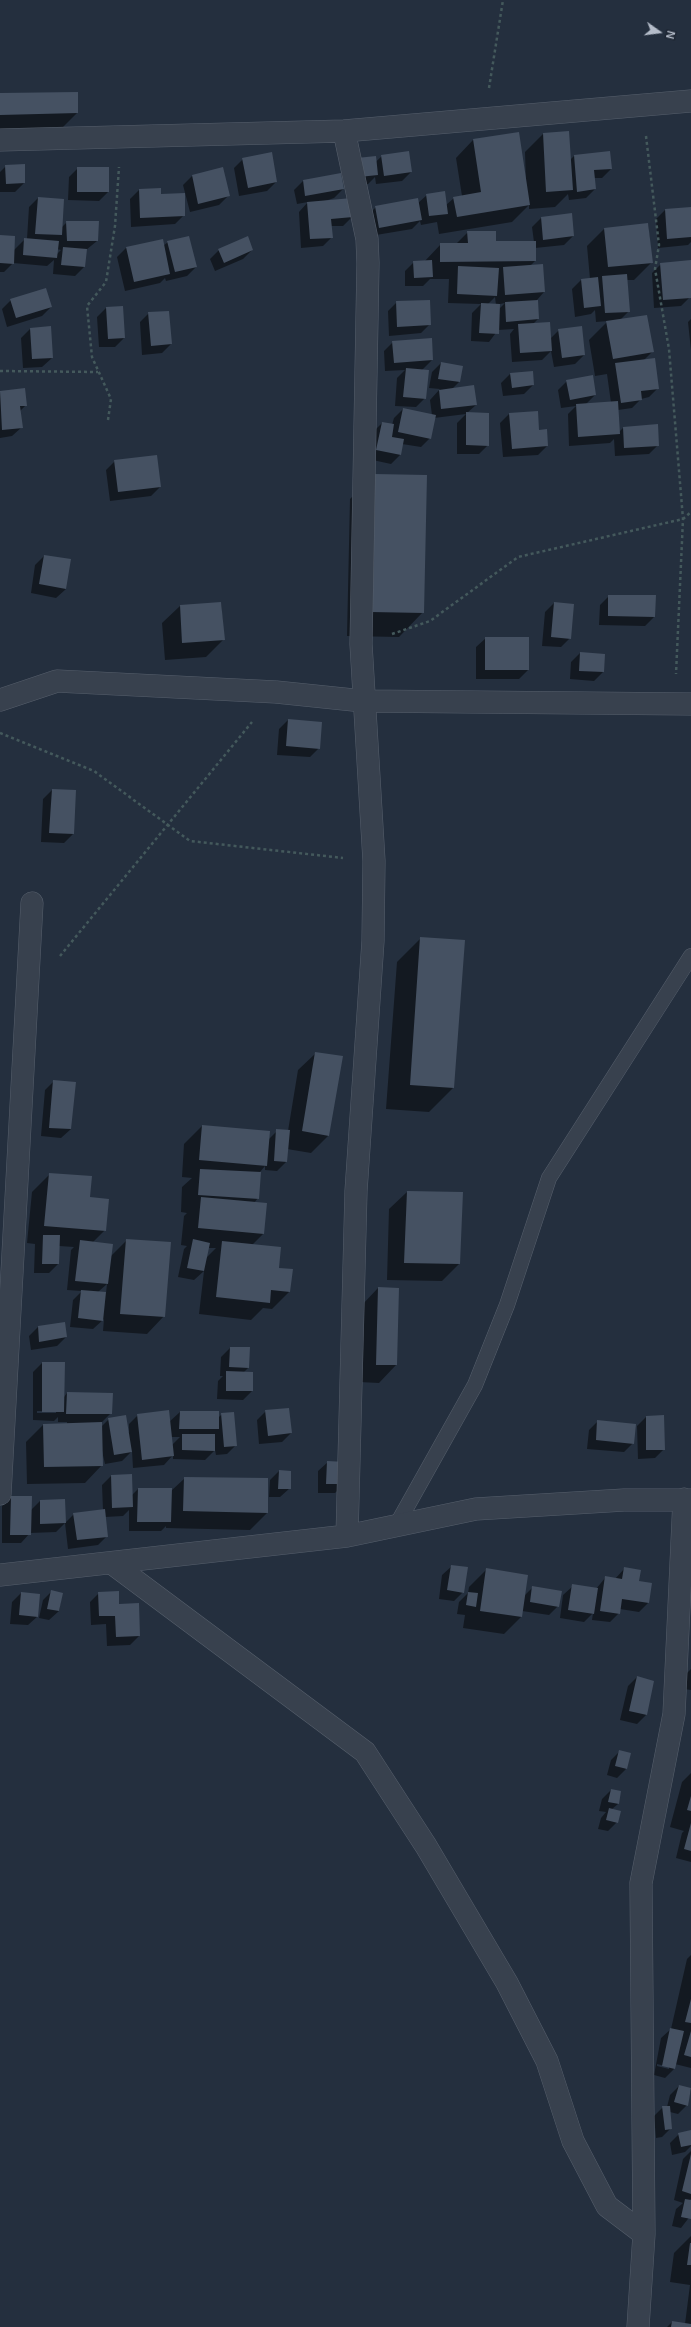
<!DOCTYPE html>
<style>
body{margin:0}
#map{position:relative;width:691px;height:2327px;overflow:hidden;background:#242f3e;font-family:Helvetica,sans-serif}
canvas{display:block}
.north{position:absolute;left:639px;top:12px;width:40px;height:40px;-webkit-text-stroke:3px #1d2633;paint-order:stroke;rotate:104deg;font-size:11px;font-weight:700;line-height:16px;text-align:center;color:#b4bcc9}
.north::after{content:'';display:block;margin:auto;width:14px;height:18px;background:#b4bcc9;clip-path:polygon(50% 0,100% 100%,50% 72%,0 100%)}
</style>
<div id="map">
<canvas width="691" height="2327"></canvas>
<div class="north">N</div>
</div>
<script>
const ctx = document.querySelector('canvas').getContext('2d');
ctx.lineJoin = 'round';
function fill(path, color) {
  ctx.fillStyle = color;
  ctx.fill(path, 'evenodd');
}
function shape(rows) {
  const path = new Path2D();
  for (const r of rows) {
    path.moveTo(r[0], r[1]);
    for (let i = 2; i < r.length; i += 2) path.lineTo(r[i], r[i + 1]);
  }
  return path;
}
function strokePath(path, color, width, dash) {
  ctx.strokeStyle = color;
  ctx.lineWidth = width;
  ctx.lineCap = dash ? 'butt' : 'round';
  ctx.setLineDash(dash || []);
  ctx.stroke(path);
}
const shadow = shape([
 [0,94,77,113,60,130,0,132],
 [568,132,570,160,574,156,611,169,602,178,594,178,595,189,586,198,569,200,568,194,555,207,529,209,529,205,512,222,439,234,437,222,421,225,420,221,412,229,370,236,367,216,376,207,418,203,427,195,446,205,454,198,462,196,456,158,473,140,518,133,526,183,525,152,543,134],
 [382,156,411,172,402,181,376,184,375,177,368,184,350,186],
 [243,159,276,182,267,191,239,196,234,168],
 [6,166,24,183,15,192,0,192,0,172],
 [78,168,108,192,99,201,68,200,69,177],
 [340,174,343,189,334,198,322,202,352,217,343,226,331,226,332,237,323,246,301,248,299,212,308,202,297,204,294,190,303,181],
 [192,176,228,196,219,205,190,212,183,185],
 [139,190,160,195,184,215,175,224,131,227,130,199],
 [38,198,62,227,67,222,97,241,86,250,84,267,75,276,53,274,54,260,47,266,13,263,4,272,0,272,0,236,14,250,25,239,27,239,29,207],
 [57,249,61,250,57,254],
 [691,208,691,242,688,245,658,248,656,219,665,210],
 [541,218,573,236,564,245,535,248,535,261,530,266,544,292,537,300,538,319,533,324,550,339,559,330,584,355,575,364,554,367,551,351,542,360,512,362,510,334,514,329,498,330,489,342,471,341,472,313,481,304,448,303,449,279,430,279,423,286,405,286,405,271,414,262,424,262,441,244,456,244,468,232,495,242,534,242,532,227],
 [495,297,496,305,488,304],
 [505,303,499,309,500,304],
 [648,224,652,262,634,280,627,280,629,311,620,320,652,352,644,360,658,388,649,397,641,399,632,408,618,410,619,432,623,428,658,445,649,454,615,456,614,439,610,443,569,446,568,414,576,406,561,408,558,390,567,381,595,395,586,404,611,403,607,374,595,376,589,340,608,321,596,322,595,310,591,314,575,317,572,289,581,280,590,279,587,246,604,229],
 [168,242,196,267,187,276,166,281,165,278,160,283,125,291,117,257,126,248,163,246],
 [219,250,252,250,243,259,215,271,210,259],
 [691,261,690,297,681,306,654,308,652,273,661,264],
 [11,300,51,307,42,316,7,327,2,309],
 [397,302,430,324,421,333,389,336,388,311],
 [106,308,124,338,115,347,99,347,97,317],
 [149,313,171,344,162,353,142,355,140,322],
 [691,319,691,350,688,322],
 [30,329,52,358,42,367,23,368,21,338],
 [393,342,432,360,422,370,425,398,416,407,395,406,397,378,405,370,385,371,384,351],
 [441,363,462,367,459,382,452,389,476,405,467,413,488,445,479,454,457,454,457,423,466,414,434,418,430,438,421,447,402,444,400,455,391,464,368,459,373,432,382,423,392,425,394,418,403,409,432,415,430,400,440,389,429,388,432,372],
 [510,374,533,385,524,394,503,396,501,383],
 [24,389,26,405,20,411,22,427,12,436,0,438,0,392],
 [509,414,538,431,547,446,538,455,503,457,500,423],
 [115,461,160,487,151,496,110,501,106,470],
 [374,475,423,612,399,637,347,636,350,499],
 [44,556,66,589,56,598,31,593,35,565],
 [609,596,654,617,645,626,599,625,600,605],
 [221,603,224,639,206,657,165,660,162,623,180,606],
 [554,603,570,638,561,647,542,646,545,612],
 [486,638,528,670,519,679,476,679,476,647],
 [580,653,603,672,594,681,570,679,571,662],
 [288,720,319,748,310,757,277,755,279,729],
 [52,790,73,834,64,843,41,842,43,799],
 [421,938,453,1088,429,1112,386,1109,397,962],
 [316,1053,342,1057,328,1136,311,1153,287,1149,286,1162,277,1171,265,1170,265,1166,260,1172,258,1198,254,1203,263,1234,252,1245,278,1269,289,1292,272,1309,263,1308,251,1320,199,1314,204,1271,194,1280,178,1277,184,1249,187,1246,181,1245,184,1216,187,1213,181,1212,182,1187,192,1178,182,1177,184,1144,202,1126,269,1139,277,1131,288,1131,298,1070],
 [208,1248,216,1248,206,1258],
 [54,1081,71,1129,61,1138,41,1136,45,1090],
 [50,1174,89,1198,105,1230,93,1242,110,1257,127,1240,164,1316,147,1334,103,1331,104,1319,93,1329,70,1327,73,1300,82,1291,67,1290,71,1250,74,1247,59,1246,58,1264,49,1273,34,1273,35,1244,27,1243,32,1192],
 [107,1284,106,1293,98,1292],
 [407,1192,459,1264,442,1281,387,1280,389,1209],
 [378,1288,398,1289,396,1365,379,1383,359,1382,361,1306],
 [64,1324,66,1337,57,1346,31,1350,29,1336,38,1327],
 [230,1348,248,1368,243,1373,252,1391,243,1400,217,1399,218,1381,223,1376,220,1376,221,1357],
 [42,1363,64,1397,67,1393,111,1413,101,1423,101,1427,109,1419,128,1432,129,1432,129,1424,138,1415,169,1422,180,1412,218,1418,222,1414,236,1445,227,1454,216,1455,215,1450,205,1460,173,1459,173,1455,164,1465,133,1468,132,1451,122,1461,105,1464,102,1451,102,1465,85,1483,27,1484,26,1442,43,1425,67,1424,67,1422,58,1422,58,1417,54,1421,33,1420,33,1372],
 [37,1411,56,1411,56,1413,37,1413],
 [171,1437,180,1437,172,1445],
 [266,1411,291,1433,282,1442,259,1444,257,1420],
 [646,1417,664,1449,655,1458,638,1459,637,1426],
 [598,1421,633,1443,624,1452,587,1449,589,1430],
 [328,1462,344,1484,335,1493,318,1493,318,1471],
 [279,1471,290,1488,280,1497,269,1497,270,1480],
 [131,1475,131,1496,138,1489,171,1491,185,1478,267,1513,250,1530,166,1528,166,1526,161,1531,129,1531,129,1510,123,1516,105,1517,107,1536,98,1545,68,1549,65,1523,74,1514,103,1510,102,1485,111,1476],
 [11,1497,31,1510,40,1501,65,1523,56,1532,30,1533,21,1543,2,1543,2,1506],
 [452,1566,463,1592,454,1601,439,1599,442,1575],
 [487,1569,524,1596,533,1587,558,1606,549,1615,522,1611,521,1617,504,1634,463,1628,465,1615,457,1614,459,1602,468,1593,469,1587],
 [624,1569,638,1582,648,1603,639,1612,620,1609,619,1613,610,1622,592,1620,593,1613,584,1622,560,1618,563,1595,573,1586,596,1589,605,1578,615,1579],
 [52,1591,62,1594,59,1611,49,1620,39,1618,43,1600],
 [21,1593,38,1616,28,1625,10,1624,12,1602],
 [99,1593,118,1605,138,1604,139,1636,130,1645,107,1646,106,1624,91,1625,90,1602],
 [691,1669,691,1690,684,1689,687,1673],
 [637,1677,646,1715,637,1724,620,1720,628,1686],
 [620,1751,626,1769,617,1778,607,1775,611,1760],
 [691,1773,691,1862,676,1858,682,1833,684,1831,670,1827,682,1782],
 [611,1790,620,1792,618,1804,612,1809,617,1822,608,1831,598,1829,601,1818,606,1812,599,1811,602,1799],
 [691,1955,691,2068,675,2064,674,2069,665,2078,654,2075,661,2038,671,2029,687,1959],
 [657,2064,669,2067,669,2069,657,2066],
 [679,2086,691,2089,687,2105,678,2114,670,2112,671,2128,662,2137,656,2138,654,2116,663,2107,667,2107,670,2095],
 [691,2131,691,2146,685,2152,672,2155,670,2143,679,2134],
 [691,2151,691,2199,689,2201,691,2202,691,2215,681,2228,672,2226,676,2209,683,2203,674,2200,683,2159],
 [691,2236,691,2327,667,2327,672,2322,685,2324,690,2285,670,2282,674,2253]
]);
const building = shape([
 [78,92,78,113,0,115,0,93],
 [569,131,573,190,546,192,543,133],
 [519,132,530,205,457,217,453,197,481,192,473,139],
 [409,151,412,172,384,176,381,155],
 [610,151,612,169,594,170,596,189,577,192,574,155],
 [272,152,277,182,248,188,242,158],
 [376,156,378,175,359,177,357,158],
 [25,164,25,183,6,184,5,165],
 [77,167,109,167,109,192,77,192],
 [223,167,230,196,198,204,192,175],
 [341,173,344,189,305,196,303,180],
 [161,188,161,194,185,193,185,216,140,218,139,189],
 [445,191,448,214,429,216,426,194],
 [38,197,64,199,62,235,35,234],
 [352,198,353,217,331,219,333,238,310,239,307,202],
 [418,198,422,220,379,228,375,206],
 [691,207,691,237,667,239,665,209],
 [572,213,574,236,543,240,541,217],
 [66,221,99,221,98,241,67,241],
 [648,223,653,263,608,267,604,228],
 [467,231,496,231,496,241,536,241,536,261,440,262,440,243,468,243],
 [0,235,15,236,14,264,0,263],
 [189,236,197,267,175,272,167,241],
 [248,236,253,250,224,263,218,249],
 [24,238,59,241,57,258,23,255],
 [163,239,170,274,134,282,126,247],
 [63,247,87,249,85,267,61,265],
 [432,260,433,277,414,278,413,261],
 [691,260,691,298,663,300,660,263],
 [543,264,545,292,505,295,503,267],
 [458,266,499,268,497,296,457,294],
 [627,274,630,312,605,313,602,276],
 [598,277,601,306,584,308,581,279],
 [46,288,52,307,16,318,10,299],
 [430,300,431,325,397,327,396,301],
 [538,300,539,319,506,322,505,302],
 [481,303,500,304,499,334,479,333],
 [123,306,125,338,108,339,106,307],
 [169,311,172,344,151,346,148,312],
 [647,315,654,352,613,359,606,321],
 [550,322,552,351,520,353,518,324],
 [51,326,53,358,32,359,30,328],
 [582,326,585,355,562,358,558,329],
 [432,338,433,360,394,363,392,341],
 [655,358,659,389,641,391,642,400,621,403,615,363],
 [441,362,463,366,460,382,438,379],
 [406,368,429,370,426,399,403,397],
 [533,371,534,385,512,388,510,373],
 [593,375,596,395,570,400,566,380],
 [474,385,477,405,441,409,439,390],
 [25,388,27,406,20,406,23,428,2,430,0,391],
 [618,401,620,434,578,437,576,404],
 [403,408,436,415,431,439,398,432],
 [538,411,539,430,547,429,548,446,512,449,509,413],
 [466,412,489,413,489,446,466,445],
 [382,422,394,424,392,437,404,439,401,455,376,450],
 [658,424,659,446,624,448,623,427],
 [157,455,161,487,118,492,114,460],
 [374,474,427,475,424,613,371,612],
 [44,555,71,559,66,589,39,584],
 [608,595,656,595,655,617,608,616],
 [221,602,225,640,182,643,180,605],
 [554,602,574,604,571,639,551,637],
 [485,637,529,637,529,670,485,670],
 [580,652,605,654,604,672,579,671],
 [288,719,322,722,320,749,286,746],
 [52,789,76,790,74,834,49,833],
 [420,937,465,940,454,1088,410,1085],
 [315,1052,343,1056,329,1136,302,1131],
 [53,1080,76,1082,71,1129,49,1128],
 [202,1125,270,1131,267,1166,199,1160],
 [276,1129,290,1130,287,1162,274,1161],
 [200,1169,261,1172,259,1199,198,1195],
 [49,1173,92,1176,90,1197,109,1199,106,1231,44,1226],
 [407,1191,463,1192,460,1264,404,1263],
 [201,1197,267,1203,264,1234,198,1228],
 [43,1235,60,1235,59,1264,42,1264],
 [126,1239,171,1242,165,1317,120,1314],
 [193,1239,210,1243,204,1271,187,1268],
 [80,1240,113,1244,108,1284,75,1281],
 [222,1241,281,1247,279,1268,293,1269,290,1292,271,1290,270,1303,216,1297],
 [378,1287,399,1288,397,1365,376,1365],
 [81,1290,106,1292,103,1321,78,1318],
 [65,1322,67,1337,39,1342,38,1326],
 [230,1347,250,1347,249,1368,229,1367],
 [42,1362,65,1362,64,1412,42,1412],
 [226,1371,253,1372,253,1391,226,1391],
 [67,1392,113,1393,112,1414,66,1414],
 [289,1408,292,1433,268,1436,265,1410],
 [169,1410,174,1456,142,1460,137,1414],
 [180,1411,219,1411,219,1429,179,1429],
 [234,1412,237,1446,224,1447,221,1413],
 [126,1415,132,1452,114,1455,108,1418],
 [664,1415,665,1450,646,1450,646,1416],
 [597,1420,636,1424,634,1444,596,1440],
 [102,1422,103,1466,44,1467,43,1424],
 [182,1434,215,1434,215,1451,182,1450],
 [327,1461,346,1462,345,1484,326,1484],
 [279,1470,291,1471,291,1489,278,1489],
 [132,1474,133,1507,112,1508,111,1475],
 [184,1477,268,1478,268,1513,183,1511],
 [138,1488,172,1488,171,1522,137,1522],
 [11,1496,32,1496,31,1535,10,1535],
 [65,1499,66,1523,40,1524,40,1500],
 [105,1509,108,1537,77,1540,73,1513],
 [451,1565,468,1567,464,1593,447,1590],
 [624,1567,641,1570,639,1581,652,1583,649,1603,622,1599,620,1614,600,1611,605,1576,622,1579],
 [486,1568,528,1575,522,1617,480,1611],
 [572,1584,598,1588,594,1614,568,1610],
 [532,1586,562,1591,559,1607,530,1602],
 [51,1590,63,1593,59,1611,47,1609],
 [119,1591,119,1604,139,1603,140,1636,116,1637,115,1616,99,1616,98,1592],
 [21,1592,40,1594,38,1617,19,1615],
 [468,1592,478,1593,476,1607,466,1605],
 [637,1676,654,1681,647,1715,629,1711],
 [619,1750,631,1753,627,1769,615,1766],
 [611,1789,621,1791,619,1804,608,1802],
 [691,1796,691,1811,687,1810],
 [609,1808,621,1811,618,1823,606,1820],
 [691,1823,691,1851,684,1849],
 [691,1999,691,2023,685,2022],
 [670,2028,684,2031,675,2069,662,2066],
 [691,2031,691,2057,684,2055],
 [679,2085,691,2088,688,2106,674,2102],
 [662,2106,670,2106,672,2129,665,2130],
 [691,2130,691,2145,681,2147,678,2133],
 [691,2154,691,2194,682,2191],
 [685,2199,691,2200,691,2219,681,2217],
 [690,2243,691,2243,691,2265,687,2265],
 [672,2321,691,2324,691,2327,671,2327]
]);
const path = shape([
 [489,88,503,0],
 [646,136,659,245,655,269,669,349,683,519,676,674],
 [0,371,98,372],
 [108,420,111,399,92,357,87,306,106,282,115,226,119,167],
 [392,634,430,621,518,557,683,519,691,512],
 [0,733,94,771,190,841,343,858],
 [60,956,252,722]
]);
const service = shape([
 [396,1526,475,1385,507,1305,549,1178,691,956]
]);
const minor = shape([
 [344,131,367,239,368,263,361,644,374,861,373,941,356,1191,347,1536],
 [0,140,344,131,691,101],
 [0,700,57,681,276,692,363,701,691,704],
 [0,1494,32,903],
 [113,1564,365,1752,426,1846,507,1983,547,2061,573,2141,607,2206,644,2234],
 [0,1575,347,1536,476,1509,624,1500,691,1500],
 [638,2327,644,2234,641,1883,674,1714,684,1499]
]);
fill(shadow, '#0007');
fill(building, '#455162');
strokePath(service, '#565f6c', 16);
strokePath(minor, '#565f6c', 23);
strokePath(path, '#44595c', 2.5, [3, 3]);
strokePath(service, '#38414e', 15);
strokePath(minor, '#38414e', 22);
</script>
